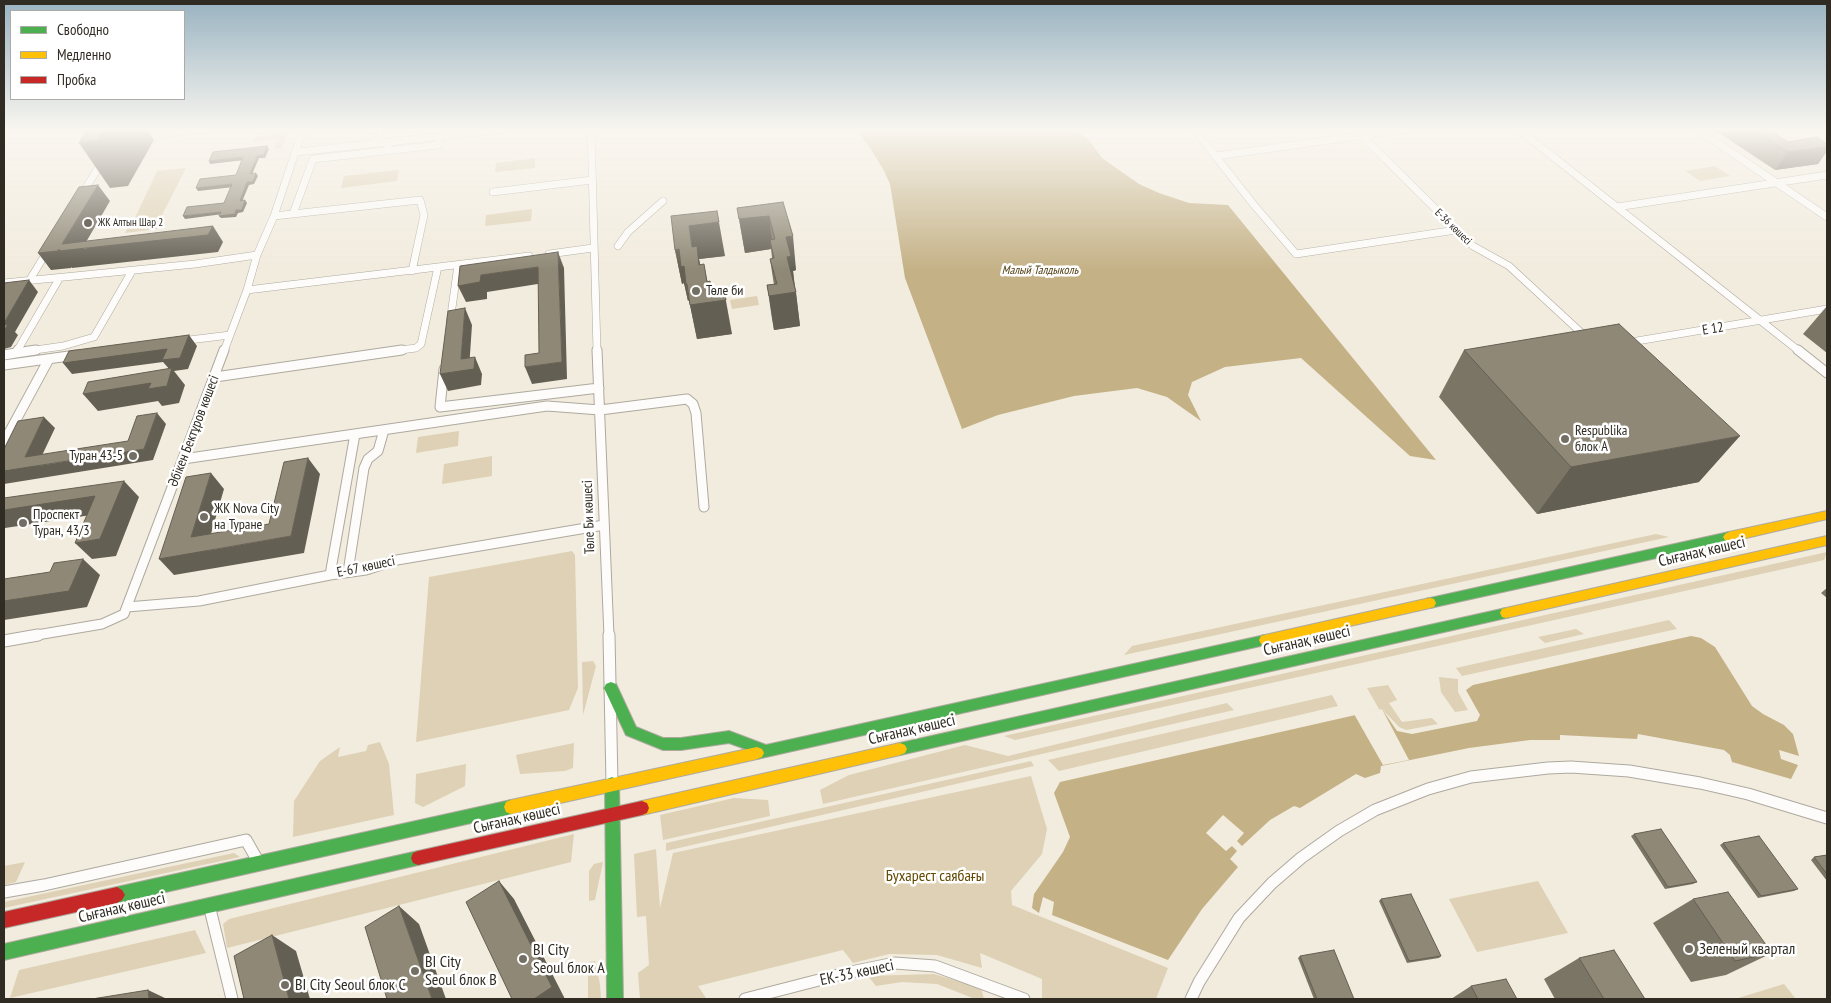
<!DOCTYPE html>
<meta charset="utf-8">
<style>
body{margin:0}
#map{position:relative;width:1831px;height:1003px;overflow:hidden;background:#f2ecde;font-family:"PT Sans Narrow",sans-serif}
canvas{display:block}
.frame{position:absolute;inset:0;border:5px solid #302c23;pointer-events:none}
.legend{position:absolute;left:10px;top:10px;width:175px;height:90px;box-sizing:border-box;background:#fff;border:1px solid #acaba7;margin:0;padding:6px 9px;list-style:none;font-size:15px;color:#302c23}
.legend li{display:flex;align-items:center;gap:10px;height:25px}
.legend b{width:25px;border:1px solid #acaba7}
</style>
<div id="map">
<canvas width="1831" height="1003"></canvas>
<div class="frame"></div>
<ul class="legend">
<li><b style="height:6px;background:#4caf50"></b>Свободно</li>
<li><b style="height:6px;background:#ffc107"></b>Медленно</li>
<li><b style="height:6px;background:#c62828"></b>Пробка</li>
</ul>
</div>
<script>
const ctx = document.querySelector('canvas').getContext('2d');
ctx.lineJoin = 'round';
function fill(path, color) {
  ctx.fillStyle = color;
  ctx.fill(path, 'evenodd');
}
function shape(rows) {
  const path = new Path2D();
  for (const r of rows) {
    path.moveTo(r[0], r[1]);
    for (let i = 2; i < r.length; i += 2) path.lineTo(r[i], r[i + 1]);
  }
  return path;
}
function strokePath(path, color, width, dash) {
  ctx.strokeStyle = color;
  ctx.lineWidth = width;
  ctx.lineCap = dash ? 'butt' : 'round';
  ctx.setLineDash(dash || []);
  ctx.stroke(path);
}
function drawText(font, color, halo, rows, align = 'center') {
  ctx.font = font + ' "PT Sans Narrow",sans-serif';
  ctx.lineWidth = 5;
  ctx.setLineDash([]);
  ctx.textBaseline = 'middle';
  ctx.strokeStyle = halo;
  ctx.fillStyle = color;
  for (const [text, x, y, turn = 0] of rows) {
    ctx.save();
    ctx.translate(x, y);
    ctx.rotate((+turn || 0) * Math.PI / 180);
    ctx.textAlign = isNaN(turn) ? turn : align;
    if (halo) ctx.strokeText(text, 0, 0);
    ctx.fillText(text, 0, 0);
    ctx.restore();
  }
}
const green = shape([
 [277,129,289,129,282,148,274,149,277,139,253,142,254,137,275,134],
 [535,158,535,168,495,172,496,163],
 [1715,166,1730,176,1700,181,1685,171],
 [186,168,160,219,133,222,157,171],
 [399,170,397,181,341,188,344,176],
 [532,209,531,221,485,226,486,215],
 [162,220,157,229,125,233,130,223],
 [757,296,759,305,732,309,730,300],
 [459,431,458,446,416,453,418,437],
 [492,456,492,476,442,484,444,464],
 [1656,534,1669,537,1124,655,1132,646],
 [572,551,575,555,578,688,569,710,416,742,429,577],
 [1827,552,1824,560,1015,740,1004,736],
 [1669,620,1677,629,1462,676,1456,668],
 [1576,629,1584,634,1545,643,1538,637],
 [593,661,596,666,583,715,582,662],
 [1439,677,1458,679,1458,692,1468,710,1455,712,1441,692],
 [1388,685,1397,700,1389,703,1402,722,1432,718,1438,724,1406,730,1399,727,1382,709,1379,709,1367,688],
 [1332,695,1338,706,1059,771,1048,760],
 [1227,703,1234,710,823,804,820,790,849,775,965,745,1008,756],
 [380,742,389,764,394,815,293,837,294,801,320,761,340,747,338,757,366,751,368,745],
 [574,743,573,768,565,771,520,774,516,755],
 [1031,761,1034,766,666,851,666,843],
 [466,764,465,786,423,807,415,803,416,774],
 [1031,776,1047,829,1042,854,1011,891,1012,905,1168,968,1156,999,1042,999,1042,979,980,953,982,968,937,955,889,954,853,963,843,950,698,986,706,998,640,999,638,973,649,965,646,916,637,917,634,854,656,849,660,908,673,853],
 [734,798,768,800,770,816,663,840,660,815],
 [574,834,571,862,227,948,223,924,229,919],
 [234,853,240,857,4,908,4,902],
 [25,862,16,882,4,885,4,866],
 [603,862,595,900,589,901,589,871,594,864],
 [1538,881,1568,933,1477,952,1449,899],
 [195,930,206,953,10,998,19,970],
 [595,961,600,984,601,999,588,999,588,962],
 [934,974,981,988,984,999,975,999,937,984,902,982,876,986,868,976],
 [1784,984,1796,999,1735,999]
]);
const water = shape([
 [856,129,1074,129,1089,140,1102,158,1139,184,1159,193,1189,203,1228,205,1436,460,1410,456,1301,358,1225,367,1192,382,1188,395,1201,421,1167,397,1137,388,1074,396,998,415,962,429,905,278,890,184,883,169,870,148],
 [1691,636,1701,638,1715,647,1752,706,1763,714,1784,725,1793,734,1799,756,1779,750,1781,759,1798,765,1791,779,1732,762,1730,755,1724,750,1638,734,1637,739,1560,735,1560,740,1530,740,1469,748,1381,766,1380,773,1365,778,1356,774,1300,808,1294,806,1270,820,1242,846,1237,841,1244,833,1223,815,1206,833,1226,851,1232,846,1237,851,1230,859,1238,867,1202,909,1168,960,1052,915,1054,902,1043,897,1039,913,1032,908,1034,894,1063,852,1070,837,1054,793,1060,782,1382,709,1397,731,1412,734,1477,721,1480,715,1466,690,1473,685]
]);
const pier = shape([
 [1382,709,1409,760,1383,765,1354,714]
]);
const streetFar2 = shape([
 [591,129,597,351],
 [1194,129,1254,205,1296,254,1456,230],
 [1355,129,1473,246,1509,266,1587,338],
 [1518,129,1799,351],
 [1697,129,1827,217],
 [139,136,209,129],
 [389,142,507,129],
 [378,143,381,129],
 [297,152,389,142,388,148],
 [1215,156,1410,129],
 [493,192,592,180],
 [81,196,103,160],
 [1617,207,1827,175],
 [293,214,313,159,438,145,439,137],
 [274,216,420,200,424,215,412,271],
 [618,246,628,232,663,201],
 [549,254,593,248],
 [29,281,48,250],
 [4,283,195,264,257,255],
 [247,290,529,256],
 [450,322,458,265],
 [181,341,230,335],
 [1625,343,1827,309],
 [17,351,59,279],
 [28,351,63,346,94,337,132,271],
 [224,351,247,290,257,255,274,216,303,129],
 [393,351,416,348,421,344,438,267]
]);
const streetFar1 = shape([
 [597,350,609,636],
 [1798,350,1827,373],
 [16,353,36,350],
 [4,355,16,353,18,350],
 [4,365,76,355],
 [444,369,440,407,599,388],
 [215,377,402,350],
 [4,442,49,359],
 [183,459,547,406,600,410,687,399,693,404,696,413,704,507],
 [348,572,364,468,368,459,378,451,384,430],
 [330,575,355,434],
 [127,607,199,601,330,575,366,570,397,560,604,525],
 [31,636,102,624,124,614,224,350]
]);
const street = shape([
 [609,635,612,784],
 [4,641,38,635],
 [4,892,44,885,246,840,259,863],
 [209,905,232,999],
 [745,999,846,973,895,963,935,966,1024,999],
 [1191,999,1199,982,1239,918,1272,883,1301,858,1339,831,1375,810,1428,789,1471,777,1548,768,1571,767,1629,771,1700,783,1748,794,1827,818]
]);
const fast = shape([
 [1729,532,1733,534,1735,537,1733,540,1729,542,1430,608,1426,607,1424,603,1426,599,1430,598,1729,532],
 [1506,608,1510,609,1512,613,1510,617,1506,618,900,755,895,753,893,749,895,745,900,743,1506,608],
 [1265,635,1269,636,1271,640,1269,644,1265,645,757,759,752,757,751,751,729,743,681,750,663,750,626,735,604,688,606,684,611,682,616,684,636,727,663,738,681,738,729,731,766,745,1265,635],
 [612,777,617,779,619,784,623,999,607,999,605,784,607,779,612,777],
 [511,800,516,802,518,807,516,812,511,814,117,903,112,900,109,895,112,890,117,887,511,800],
 [418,851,423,853,425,858,423,863,418,865,4,960,4,944,418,851]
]);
const slow = shape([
 [1827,511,1827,519,1729,542,1725,540,1723,537,1725,534,1729,532,1827,511],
 [1827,536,1827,545,1506,618,1502,617,1500,613,1502,609,1506,608,1827,536],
 [1430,598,1434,599,1436,603,1434,607,1430,608,1265,645,1261,644,1259,640,1261,636,1265,635,1430,598],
 [900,743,905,745,907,749,905,753,900,755,642,815,637,813,635,808,637,803,642,801,900,743],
 [757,747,762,749,764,753,762,757,757,759,511,814,506,812,504,807,506,802,511,800,757,747]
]);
const jam = shape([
 [642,801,647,803,649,808,647,813,642,815,418,865,413,863,411,858,413,853,418,851,642,801],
 [117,887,122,890,125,895,122,900,117,903,4,928,4,912,117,887]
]);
const wall = shape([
 [1713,129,1768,129,1788,142,1827,144,1827,151,1818,164,1775,170],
 [783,202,796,270,793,271,800,326,774,330,772,319,767,285,774,285,770,259,772,258,771,249,745,253,737,208],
 [675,250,725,256,699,259,700,264,708,282,732,334,697,339,689,300,688,301,684,283,682,284],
 [1827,306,1827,353,1803,334],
 [1464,350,1699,482,1537,514,1439,397],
 [1827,588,1827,598,1821,593],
 [1634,834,1697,882,1693,884,1665,889,1631,836],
 [1723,843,1798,889,1794,891,1758,898,1720,845],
 [1827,855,1827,881,1811,860,1814,857],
 [1381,899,1441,956,1439,958,1407,963,1379,901],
 [1693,899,1772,953,1726,975,1691,982,1653,923],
 [1300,956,1354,999,1314,999,1298,958],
 [1579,958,1645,999,1555,999,1544,979],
 [1471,986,1517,999,1451,999]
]);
const shadedWall = shape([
 [105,129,147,129,154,140,128,186,110,188,79,143],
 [267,146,269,149,265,158,259,158,251,177,250,174,257,156],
 [1827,147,1827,151,1818,164,1775,170,1788,152],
 [243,157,245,160,210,164,209,161],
 [256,173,258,176,254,184,249,185,241,204,240,201,247,182],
 [232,184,234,187,198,191,196,188],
 [98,185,110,201,82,249,213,226,223,242,218,252,72,268,71,267,71,268,51,270,38,253,59,249],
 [245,200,247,203,243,212,238,213,236,217,221,218,219,216,236,210],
 [717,211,725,256,699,259,703,280,692,247,689,226],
 [221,212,223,214,185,219,183,216],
 [769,216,773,249,770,240,771,249,745,253,739,219],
 [793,236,796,270,793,271,795,290,787,257,786,237],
 [679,249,684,266,686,284,689,300,688,301,684,283,682,284,675,250],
 [558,252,564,268,567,379,532,384,525,367,562,362],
 [704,264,711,302,710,281,714,302,724,290,732,334,697,339,690,305,707,282],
 [538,267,544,283,487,292,487,299,466,302,458,286,481,275],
 [29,280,38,292,15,332,18,335,11,347,4,349,4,323],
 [796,292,800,326,774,330,769,296],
 [465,308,472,325,469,369,475,357,482,374,481,385,448,391,440,374,461,359],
 [189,335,197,346,188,369,174,371,185,385,179,403,162,406,158,401,98,411,83,394,171,371,163,362,72,374,63,363],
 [157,413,166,424,153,460,4,484,4,471,25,457,44,417,55,428,37,466,144,449],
 [1740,436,1699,482,1537,514,1571,467],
 [308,458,320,474,304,553,174,575,159,559,191,537,211,473,224,489,206,551,291,536],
 [124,481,139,497,116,556,92,559,75,543,111,512,5,528,4,532,4,510],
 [83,559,100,575,87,607,4,620,4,601],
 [499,881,514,899,565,999,534,999],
 [399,906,419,924,446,999,432,999],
 [272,935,296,951,310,999,289,999],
 [148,990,167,999,149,999]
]);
const building = shape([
 [88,129,105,129,97,141,79,143,88,129],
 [1752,129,1768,129,1788,142,1817,137,1827,144,1827,147,1788,152,1752,129],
 [267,146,264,155,257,156,250,174,256,173,253,182,247,182,240,201,245,200,242,210,236,210,235,214,219,216,221,212,183,216,187,207,224,203,232,184,196,188,200,179,236,175,243,157,209,161,213,152,267,146],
 [98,185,62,244,213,226,208,235,59,251,59,249,58,251,38,253,79,187,98,185],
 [783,202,793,236,786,237,791,256,787,257,796,292,769,296,767,285,777,284,770,259,774,258,770,240,775,239,769,216,739,219,737,208,783,202],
 [717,211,719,222,689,226,692,247,697,246,699,265,704,264,707,282,710,281,712,292,724,290,726,300,690,305,687,284,686,284,684,266,681,267,679,249,675,250,671,216,717,211],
 [558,252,562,362,525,367,525,355,539,353,538,267,481,275,480,282,458,286,460,266,558,252],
 [29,280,4,323,4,283,29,280],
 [465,308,461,359,475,357,474,369,440,374,448,311,465,308],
 [8,324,4,332,4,325,8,324],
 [1619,324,1740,436,1571,467,1464,350,1619,324],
 [189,335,180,358,162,360,167,349,63,363,69,351,189,335],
 [172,368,167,386,148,389,151,383,83,394,88,382,172,368],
 [157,413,144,449,4,471,4,449,18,421,44,417,25,457,128,441,137,416,157,413],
 [308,458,291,536,159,559,186,477,211,473,191,537,269,524,284,462,308,458],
 [124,481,100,539,75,543,95,496,4,510,4,498,124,481],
 [83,559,69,591,4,601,4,579,50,572,54,563,83,559],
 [1661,829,1697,882,1668,887,1634,834,1661,829],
 [1759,836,1798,889,1761,896,1723,843,1759,836],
 [1827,855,1827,874,1814,857,1827,855],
 [499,881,552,987,534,999,512,999,466,902,499,881],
 [1728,892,1772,953,1735,961,1693,899,1728,892],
 [1411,894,1441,956,1409,961,1381,899,1411,894],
 [399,906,432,999,387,999,365,927,399,906],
 [272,935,289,999,244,999,234,956,272,935],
 [1334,950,1354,999,1317,999,1300,956,1334,950],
 [1614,950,1645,999,1604,999,1579,958,1614,950],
 [1506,979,1517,999,1478,999,1471,986,1506,979],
 [148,990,149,999,92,999,148,990]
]);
const markers = [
 [88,223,5,"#746f64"],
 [696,291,5,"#746f64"],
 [1565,439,5,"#746f64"],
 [133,456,5,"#746f64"],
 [204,517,5,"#746f64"],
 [23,523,5,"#746f64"],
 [1689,949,5,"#746f64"],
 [523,959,5,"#746f64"],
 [415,971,5,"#746f64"],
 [285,985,5,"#746f64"]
];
const farPoinames = [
 ["ЖК Алтын Шар 2",98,223]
];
const farStreetnames = [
 ["Е-36 көшесі",1453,227,44]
];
const farWaternames = [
 ["Малый Талдыколь",1040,271]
];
const poiNames = [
 ["Төле би",706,291],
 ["Respublika",1575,431],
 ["блок А",1575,447],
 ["Туран 43-5",123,456,"right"],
 ["ЖК Nova City",214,509],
 ["на Туране",214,525],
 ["Проспект",33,515],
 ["Туран, 43/3",33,531]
];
const streetNames = [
 ["E 12",1713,329,-9],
 ["Әбікен Бектұров көшесі",194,431,-69],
 ["Төле Би көшесі",589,517,-92],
 ["Е-67 көшесі",366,567,-12]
];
const nearStreetnames = [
 ["Сығанақ көшесі",1702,552,-13],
 ["Сығанақ көшесі",1307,641,-13],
 ["Сығанақ көшесі",912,730,-13],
 ["Сығанақ көшесі",517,819,-13],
 ["Сығанақ көшесі",122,908,-13],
 ["ЕК-33 көшесі",857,973,-12]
];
const nearParknames = [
 ["Бухарест саябағы",935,876]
];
const nearPoinames = [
 ["Зеленый квартал",1699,949],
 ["BI City",533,950],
 ["Seoul блок A",533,968],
 ["BI City",425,962],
 ["Seoul блок B",425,980],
 ["BI City Seoul блок C",295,985]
];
fill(green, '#ded1b5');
fill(water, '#c4b186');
fill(pier, '#f2ecde');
strokePath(streetFar2, '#aea99f', 8);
strokePath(streetFar1, '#aea99f', 11);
strokePath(street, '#aea99f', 13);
strokePath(fast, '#aea99f', 2);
strokePath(slow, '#aea99f', 2);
strokePath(jam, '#aea99f', 2);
strokePath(streetFar2, '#fdfcfa', 7);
strokePath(streetFar1, '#fdfcfa', 9);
strokePath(street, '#fdfcfa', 11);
fill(fast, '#4caf50');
fill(slow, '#ffc107');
fill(jam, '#c62828');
fill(wall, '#7b7565');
fill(shadedWall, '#645f53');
fill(building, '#8f8876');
strokePath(building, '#645f53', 1);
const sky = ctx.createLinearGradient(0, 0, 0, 270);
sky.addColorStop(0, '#99b3c1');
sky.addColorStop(0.48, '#f9f6f0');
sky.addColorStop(1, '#f9f6f000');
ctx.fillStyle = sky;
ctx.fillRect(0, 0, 1831, 270);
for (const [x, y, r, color] of markers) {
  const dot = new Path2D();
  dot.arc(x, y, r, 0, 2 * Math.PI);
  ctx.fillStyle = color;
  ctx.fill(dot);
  strokePath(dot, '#fff', 2);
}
drawText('11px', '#302c23', '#fff', farPoinames, 'left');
drawText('11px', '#302c23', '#fff', farStreetnames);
drawText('italic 12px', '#544316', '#fff', farWaternames);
drawText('14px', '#302c23', '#fff', poiNames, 'left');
drawText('14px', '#302c23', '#fff', streetNames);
drawText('16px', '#302c23', '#fff', nearStreetnames);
drawText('16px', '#624900', '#fff', nearParknames);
drawText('16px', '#302c23', '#fff', nearPoinames, 'left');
</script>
